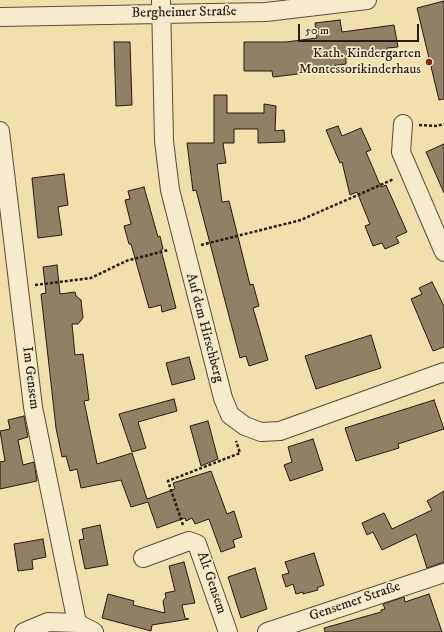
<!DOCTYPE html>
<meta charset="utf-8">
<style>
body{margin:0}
#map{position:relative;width:444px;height:632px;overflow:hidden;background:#f1e0ad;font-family:"IM FELL DW Pica",serif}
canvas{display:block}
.scale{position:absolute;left:298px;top:24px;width:121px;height:18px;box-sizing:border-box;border:2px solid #2a1913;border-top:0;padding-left:5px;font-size:12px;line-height:14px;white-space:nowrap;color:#2a1913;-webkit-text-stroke:3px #f6ebca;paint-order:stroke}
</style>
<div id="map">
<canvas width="444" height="632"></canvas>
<div class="scale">50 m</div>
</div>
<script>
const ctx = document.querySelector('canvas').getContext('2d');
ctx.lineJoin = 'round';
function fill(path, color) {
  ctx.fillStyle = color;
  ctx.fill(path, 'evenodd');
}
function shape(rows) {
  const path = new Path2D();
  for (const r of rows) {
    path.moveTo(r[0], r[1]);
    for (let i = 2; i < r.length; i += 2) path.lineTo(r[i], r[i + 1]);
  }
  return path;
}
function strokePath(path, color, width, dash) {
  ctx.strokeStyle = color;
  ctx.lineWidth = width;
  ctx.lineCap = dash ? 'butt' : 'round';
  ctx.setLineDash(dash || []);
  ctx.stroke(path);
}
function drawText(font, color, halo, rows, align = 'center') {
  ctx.font = font + ' "IM FELL DW Pica",serif';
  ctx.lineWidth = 3.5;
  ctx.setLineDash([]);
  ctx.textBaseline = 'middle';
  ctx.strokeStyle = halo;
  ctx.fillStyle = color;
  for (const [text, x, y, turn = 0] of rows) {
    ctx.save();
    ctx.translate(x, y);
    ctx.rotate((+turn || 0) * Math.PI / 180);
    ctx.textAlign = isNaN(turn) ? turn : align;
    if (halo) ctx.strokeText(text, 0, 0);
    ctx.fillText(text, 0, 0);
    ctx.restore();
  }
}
const building = shape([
 [444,1,444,99,439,100,417,8,444,1],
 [340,20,342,32,394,25,398,47,387,48,388,53,346,58,346,64,314,68,314,72,273,77,272,71,244,71,244,42,286,42,317,38,315,23,340,20],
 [114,42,130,42,132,105,116,106,114,42],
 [214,95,227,95,227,113,264,113,264,104,276,106,275,131,284,130,285,142,258,143,258,129,234,129,234,143,223,143,226,163,217,164,222,202,229,201,250,285,253,284,259,306,253,308,268,360,249,366,246,356,240,358,196,190,193,191,187,143,214,143,214,95],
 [338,126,342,136,361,128,371,150,366,152,381,187,386,185,407,232,396,237,399,243,385,249,382,243,373,246,365,226,370,224,357,192,350,195,342,162,340,163,326,130,338,126],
 [444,144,444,193,426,152,444,144],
 [64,174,68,205,58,207,62,235,38,238,32,178,64,174],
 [144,187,158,237,160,236,163,249,161,250,176,308,162,312,161,305,149,308,131,244,129,244,124,226,131,224,125,200,130,199,128,191,144,187],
 [57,265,60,294,75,292,76,296,81,300,83,318,78,324,72,324,75,355,83,354,89,400,84,401,97,464,132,453,147,499,175,489,173,483,211,471,227,514,234,511,242,537,233,540,235,547,221,552,209,519,195,524,192,518,186,521,185,518,157,528,148,502,131,507,121,480,81,488,77,469,70,471,66,456,62,457,56,428,41,294,46,293,43,267,57,265],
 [432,282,444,306,444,347,433,351,411,299,422,294,419,288,432,282],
 [371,335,381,368,316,389,305,356,371,335],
 [189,357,195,379,172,385,166,363,189,357],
 [174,399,177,411,138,422,146,448,132,452,119,414,174,399],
 [434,400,444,429,398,444,399,448,356,461,345,428,434,400],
 [24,416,28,437,18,440,23,465,34,462,37,481,0,489,0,462,5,461,0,431,10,429,8,420,24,416],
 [208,421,218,459,201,466,190,426,208,421],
 [313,439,323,470,290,481,284,465,292,462,288,447,313,439],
 [444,491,444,562,427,568,416,534,382,550,373,532,367,535,362,523,384,513,392,529,432,510,427,501,444,491],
 [100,525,108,565,85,569,79,540,84,539,82,529,100,525],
 [43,539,46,557,32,560,33,569,18,571,14,544,43,539],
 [314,553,324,585,317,588,318,590,303,594,303,592,296,594,293,584,286,587,282,575,289,573,285,562,314,553],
 [184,562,195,603,182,605,185,618,189,619,152,625,151,631,102,618,108,594,134,601,133,605,165,613,163,601,166,597,165,593,175,591,169,566,184,562],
 [255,568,267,609,241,618,228,577,255,568],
 [429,594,442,632,325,632,324,628,381,612,381,610,385,609,383,604,404,597,405,602,429,594]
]);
const path = shape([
 [419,125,437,126,444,124],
 [201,245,301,220,394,179],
 [35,285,91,278,126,261,168,250],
 [183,525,168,481,240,453,236,441]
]);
const minor = shape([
 [161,0,164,141,170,190,223,398,230,415,245,426,261,432,280,431,444,372],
 [0,17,266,12,367,0],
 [403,124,401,152,444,252],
 [0,131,33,407,77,623],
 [143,558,189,541,197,544,228,632],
 [24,632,48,622,77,623,94,632],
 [267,632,444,573]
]);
const markers = [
 [429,62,4,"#8f2418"]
];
const streetNames = [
 ["Bergheimer Straße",184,13,-1],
 ["Auf dem Hirschberg",204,328,75],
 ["Im Gensem",30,378,83],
 ["Alt Gensem",211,583,71],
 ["Gensemer Straße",355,602,-19]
];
const poiNames = [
 ["Kath. Kindergarten",421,54],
 ["Montessorikinderhaus",421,70]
];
fill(building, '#918063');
strokePath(building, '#2a1913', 1);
strokePath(minor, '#5c4b3a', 20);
strokePath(path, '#2a1913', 2.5, [3, 2]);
strokePath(minor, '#f6ebca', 18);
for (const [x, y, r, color] of markers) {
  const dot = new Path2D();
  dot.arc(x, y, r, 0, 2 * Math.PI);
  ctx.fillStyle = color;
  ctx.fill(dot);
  strokePath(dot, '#f6ebca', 1.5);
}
drawText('14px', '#2a1913', '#f6ebca', streetNames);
drawText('14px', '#2a1913', '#f6ebca', poiNames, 'right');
</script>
